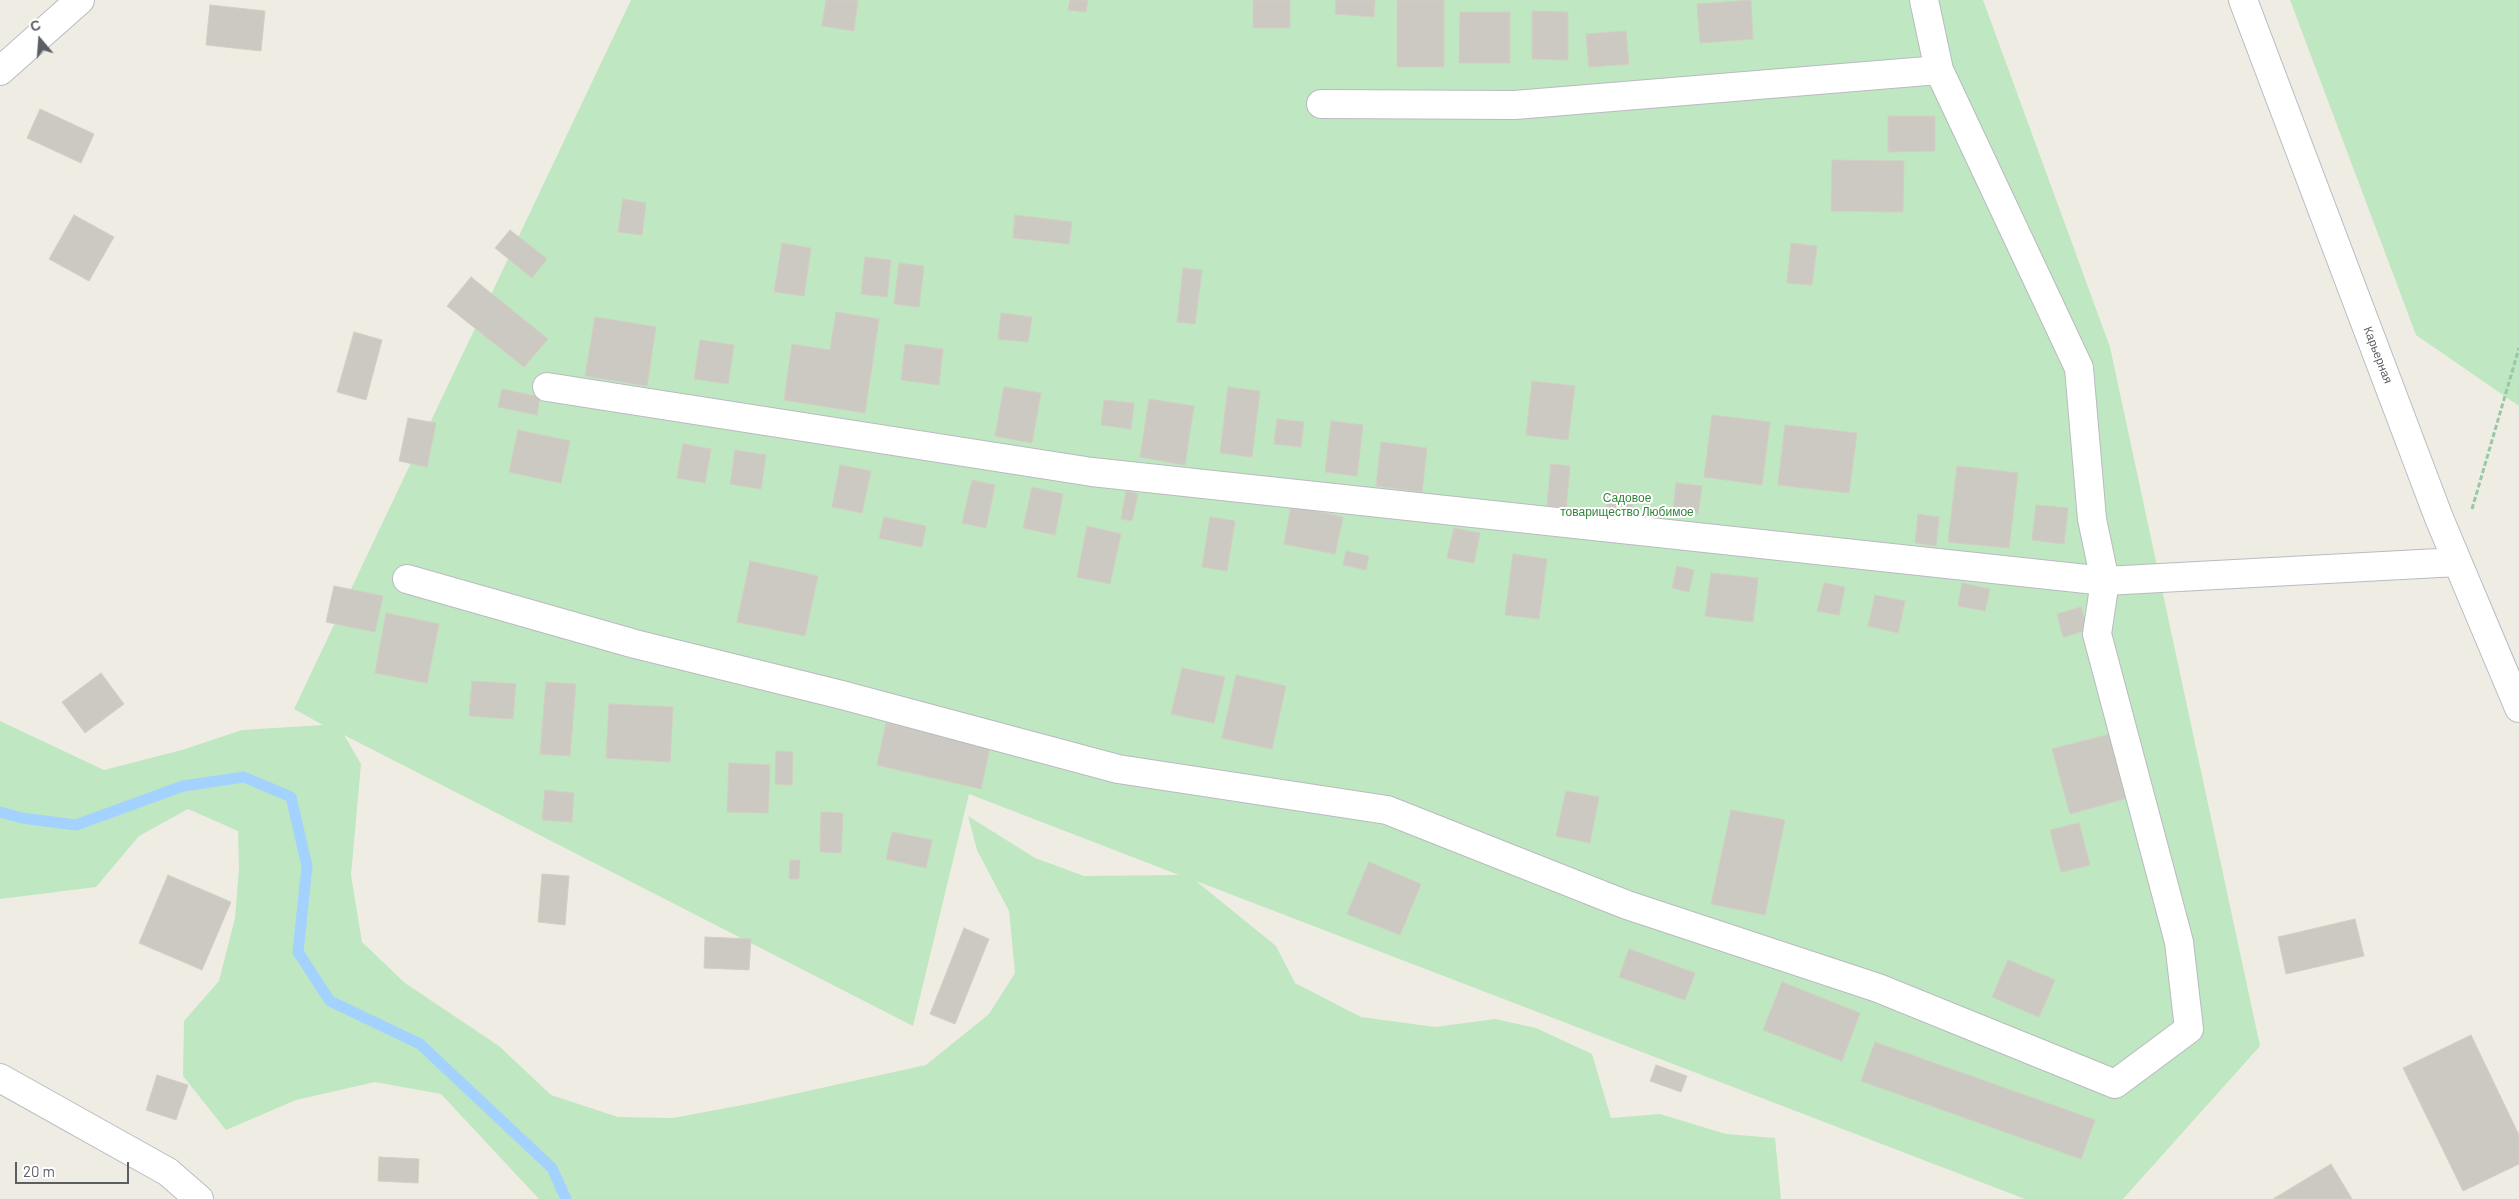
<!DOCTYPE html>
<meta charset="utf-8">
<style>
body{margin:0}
#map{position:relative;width:2519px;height:1199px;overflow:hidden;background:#efede3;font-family:Barlow,sans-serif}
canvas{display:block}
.north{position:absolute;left:15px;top:15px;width:50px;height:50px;-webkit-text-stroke:4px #fff;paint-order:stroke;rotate:342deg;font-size:14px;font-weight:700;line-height:20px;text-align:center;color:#5b5f64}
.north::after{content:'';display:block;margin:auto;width:18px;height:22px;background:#5b5f64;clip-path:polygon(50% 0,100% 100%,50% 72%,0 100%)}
.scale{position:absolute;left:15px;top:1162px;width:114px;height:22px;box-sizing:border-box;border:2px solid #5b5f64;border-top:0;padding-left:6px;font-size:15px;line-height:18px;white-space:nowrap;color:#5b5f64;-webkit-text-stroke:4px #fff;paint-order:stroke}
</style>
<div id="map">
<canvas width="2519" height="1199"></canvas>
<div class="north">С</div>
<div class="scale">20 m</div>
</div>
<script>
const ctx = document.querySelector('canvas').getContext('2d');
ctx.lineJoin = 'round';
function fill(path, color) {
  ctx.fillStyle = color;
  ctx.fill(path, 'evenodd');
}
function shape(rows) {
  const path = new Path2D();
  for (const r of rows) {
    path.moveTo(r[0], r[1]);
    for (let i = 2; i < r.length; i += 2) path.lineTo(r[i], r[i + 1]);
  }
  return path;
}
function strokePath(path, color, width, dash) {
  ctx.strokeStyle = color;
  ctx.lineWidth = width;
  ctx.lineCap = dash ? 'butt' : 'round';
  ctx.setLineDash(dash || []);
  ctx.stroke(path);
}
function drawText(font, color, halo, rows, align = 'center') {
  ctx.font = font + ' Barlow,sans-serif';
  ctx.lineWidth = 4;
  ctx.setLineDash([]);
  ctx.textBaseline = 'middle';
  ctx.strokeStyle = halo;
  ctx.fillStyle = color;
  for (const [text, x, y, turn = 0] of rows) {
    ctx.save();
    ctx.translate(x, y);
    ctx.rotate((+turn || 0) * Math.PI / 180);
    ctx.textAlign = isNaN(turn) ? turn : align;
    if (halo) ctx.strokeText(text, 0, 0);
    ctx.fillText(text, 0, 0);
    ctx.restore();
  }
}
const green = shape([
 [631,0,1983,0,2110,347,2260,1046,2123,1199,2025,1199,1196,881,1276,946,1295,983,1361,1017,1435,1027,1495,1019,1536,1028,1592,1054,1611,1118,1660,1114,1726,1134,1775,1138,1781,1199,539,1199,441,1094,375,1082,296,1100,226,1130,183,1076,184,1021,219,981,235,918,239,868,238,831,188,809,139,836,96,887,0,899,0,721,104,770,182,750,242,730,323,725,294,709],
 [344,735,913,1026,969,794,1179,875,1084,876,1035,858,968,816,977,850,1009,911,1015,973,989,1014,926,1065,753,1103,673,1118,618,1117,551,1095,499,1046,405,983,362,942,351,875,361,764],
 [2290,0,2519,0,2519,406,2416,335]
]);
const stream = shape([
 [0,812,22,818,76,825,183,786,244,777,291,797,307,866,298,952,330,1001,420,1044,552,1168,566,1199]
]);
const building = shape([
 [826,0,858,0,854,31,822,26,826,0],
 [1070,0,1088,0,1086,12,1068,10,1070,0],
 [1253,0,1290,0,1290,28,1253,28,1253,0],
 [1336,0,1375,0,1374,17,1335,14,1336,0],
 [1397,0,1444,0,1444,67,1397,67,1397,0],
 [1751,0,1753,39,1700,43,1697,4,1751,0],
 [210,5,265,11,261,51,206,45,210,5],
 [1532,11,1568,12,1568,60,1532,59,1532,11],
 [1460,12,1510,12,1510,63,1459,63,1460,12],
 [1626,31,1629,64,1589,67,1586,34,1626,31],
 [40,109,94,134,81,163,27,138,40,109],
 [1888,116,1935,116,1935,151,1888,152,1888,116],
 [1832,160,1904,161,1903,212,1831,211,1832,160],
 [623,199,646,203,642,235,618,232,623,199],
 [74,215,114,237,89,281,49,259,74,215],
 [1015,215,1072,222,1069,244,1013,238,1015,215],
 [510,230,547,259,532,278,495,248,510,230],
 [782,243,811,248,804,296,774,292,782,243],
 [1791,243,1817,246,1812,285,1787,283,1791,243],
 [865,257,891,260,887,297,861,294,865,257],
 [899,263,924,266,919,307,894,304,899,263],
 [1183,268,1202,270,1195,324,1177,322,1183,268],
 [471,277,548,339,524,367,447,306,471,277],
 [836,312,879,319,865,413,784,400,792,344,830,350,836,312],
 [1001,313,1032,317,1028,342,998,339,1001,313],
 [595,317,656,327,647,386,585,376,595,317],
 [354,332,382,340,366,400,337,392,354,332],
 [700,340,734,345,728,384,694,379,700,340],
 [905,344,943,349,939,385,901,380,905,344],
 [1532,381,1575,386,1568,440,1526,435,1532,381],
 [1004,387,1041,393,1032,443,995,436,1004,387],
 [1228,387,1260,391,1252,457,1220,453,1228,387],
 [502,389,540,397,537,415,498,407,502,389],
 [1149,399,1194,406,1185,465,1140,457,1149,399],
 [1104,400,1134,403,1131,429,1101,425,1104,400],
 [1712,415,1770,422,1762,485,1704,477,1712,415],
 [408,418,436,423,427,467,399,461,408,418],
 [1277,419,1304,422,1301,447,1274,444,1277,419],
 [1331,421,1363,425,1357,476,1325,472,1331,421],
 [1785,425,1857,433,1849,493,1778,485,1785,425],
 [518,430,570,441,561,483,509,472,518,430],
 [1381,442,1427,448,1422,492,1376,486,1381,442],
 [683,444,711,449,705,483,677,478,683,444],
 [735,450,766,455,761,489,730,484,735,450],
 [1551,464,1570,466,1566,508,1547,505,1551,464],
 [840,465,871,471,862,513,832,507,840,465],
 [1957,466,2018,473,2009,548,1948,542,1957,466],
 [972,480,995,485,986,528,962,523,972,480],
 [1676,483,1702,486,1698,514,1673,512,1676,483],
 [1032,487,1063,494,1055,535,1023,528,1032,487],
 [1126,491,1138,494,1132,521,1121,519,1126,491],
 [1608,492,1634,494,1631,514,1606,512,1608,492],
 [2036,505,2068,508,2064,544,2032,540,2036,505],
 [1291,506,1343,517,1335,554,1284,544,1291,506],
 [1918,514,1939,517,1936,546,1915,543,1918,514],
 [884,517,926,526,922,547,879,538,884,517],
 [1210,517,1235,521,1227,571,1202,567,1210,517],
 [1087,526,1121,534,1110,584,1077,577,1087,526],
 [1454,528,1480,533,1474,563,1447,558,1454,528],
 [1346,551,1369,556,1366,570,1343,565,1346,551],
 [1513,554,1547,559,1539,619,1505,615,1513,554],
 [750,561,818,576,805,636,737,622,750,561],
 [1677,566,1694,570,1689,592,1672,588,1677,566],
 [1711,573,1758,578,1753,622,1705,616,1711,573],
 [1824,583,1845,587,1839,615,1817,611,1824,583],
 [1962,583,1990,589,1985,611,1958,606,1962,583],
 [334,586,383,596,375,632,326,622,334,586],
 [1875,595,1905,601,1898,633,1868,626,1875,595],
 [2081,607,2088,630,2063,637,2057,614,2081,607],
 [386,613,439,624,427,683,375,673,386,613],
 [1182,668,1225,677,1214,723,1171,714,1182,668],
 [101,673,124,704,85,733,62,702,101,673],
 [1236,675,1286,686,1272,749,1222,738,1236,675],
 [472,681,516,684,513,719,469,716,472,681],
 [546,682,576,684,570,756,540,754,546,682],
 [609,704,673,707,670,762,606,758,609,704],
 [886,723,990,747,981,789,877,765,886,723],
 [2110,734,2128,798,2070,814,2052,749,2110,734],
 [776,751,793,752,792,785,775,784,776,751],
 [729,763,770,765,768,813,727,812,729,763],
 [545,790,574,793,572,822,542,820,545,790],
 [1566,791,1599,797,1590,843,1556,836,1566,791],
 [1731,810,1785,820,1765,915,1711,904,1731,810],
 [821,812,843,813,841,853,820,852,821,812],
 [2079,823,2090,865,2061,872,2050,830,2079,823],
 [892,832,932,840,926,868,886,859,892,832],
 [790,860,800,860,799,879,789,879,790,860],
 [1369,862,1421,884,1400,935,1347,914,1369,862],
 [542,874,569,876,565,925,538,922,542,874],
 [168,875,231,902,202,970,139,943,168,875],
 [2355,919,2364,956,2286,974,2278,937,2355,919],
 [964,928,989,939,955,1024,930,1014,964,928],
 [705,937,751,939,749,970,704,968,705,937],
 [1629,949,1695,973,1685,1000,1619,977,1629,949],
 [2008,960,2055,980,2039,1017,1992,997,2008,960],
 [1782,982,1860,1013,1842,1061,1763,1030,1782,982],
 [2471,1035,2519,1135,2519,1164,2463,1191,2403,1068,2471,1035],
 [1875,1042,2095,1120,2081,1159,1861,1081,1875,1042],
 [1656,1065,1687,1076,1681,1092,1650,1081,1656,1065],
 [157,1075,188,1085,176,1120,146,1110,157,1075],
 [379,1157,419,1159,418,1183,378,1181,379,1157],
 [2331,1164,2352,1199,2273,1199,2331,1164]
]);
const path = shape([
 [2472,509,2519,348]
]);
const street = shape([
 [2243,0,2439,518,2519,708],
 [0,71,80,0],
 [1321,104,1515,105,1939,70],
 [547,387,1092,472,2105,581,2457,562],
 [407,579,635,644,842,695,1118,769,1387,810,1627,905,1878,988,2115,1084,2189,1029,2179,942,2097,634,2105,581,2092,519,2079,368,1939,70,1924,0],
 [0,1078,168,1172,199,1199]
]);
const streetNames = [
 ["Карьерная",2378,355,69]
];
const parkNames = [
 ["Садовое",1627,498],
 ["товарищество Любимое",1627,512]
];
fill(green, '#bfe7c1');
strokePath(stream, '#a3d2ff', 11);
fill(building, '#cbc9c2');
strokePath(building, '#d3cfc1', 1);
strokePath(street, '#b8bbc0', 30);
strokePath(path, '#97c8a8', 3, [5, 2.5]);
strokePath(street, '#fff', 28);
drawText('12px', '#5b5f64', '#fff', streetNames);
drawText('12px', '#32853b', '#fff', parkNames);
</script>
